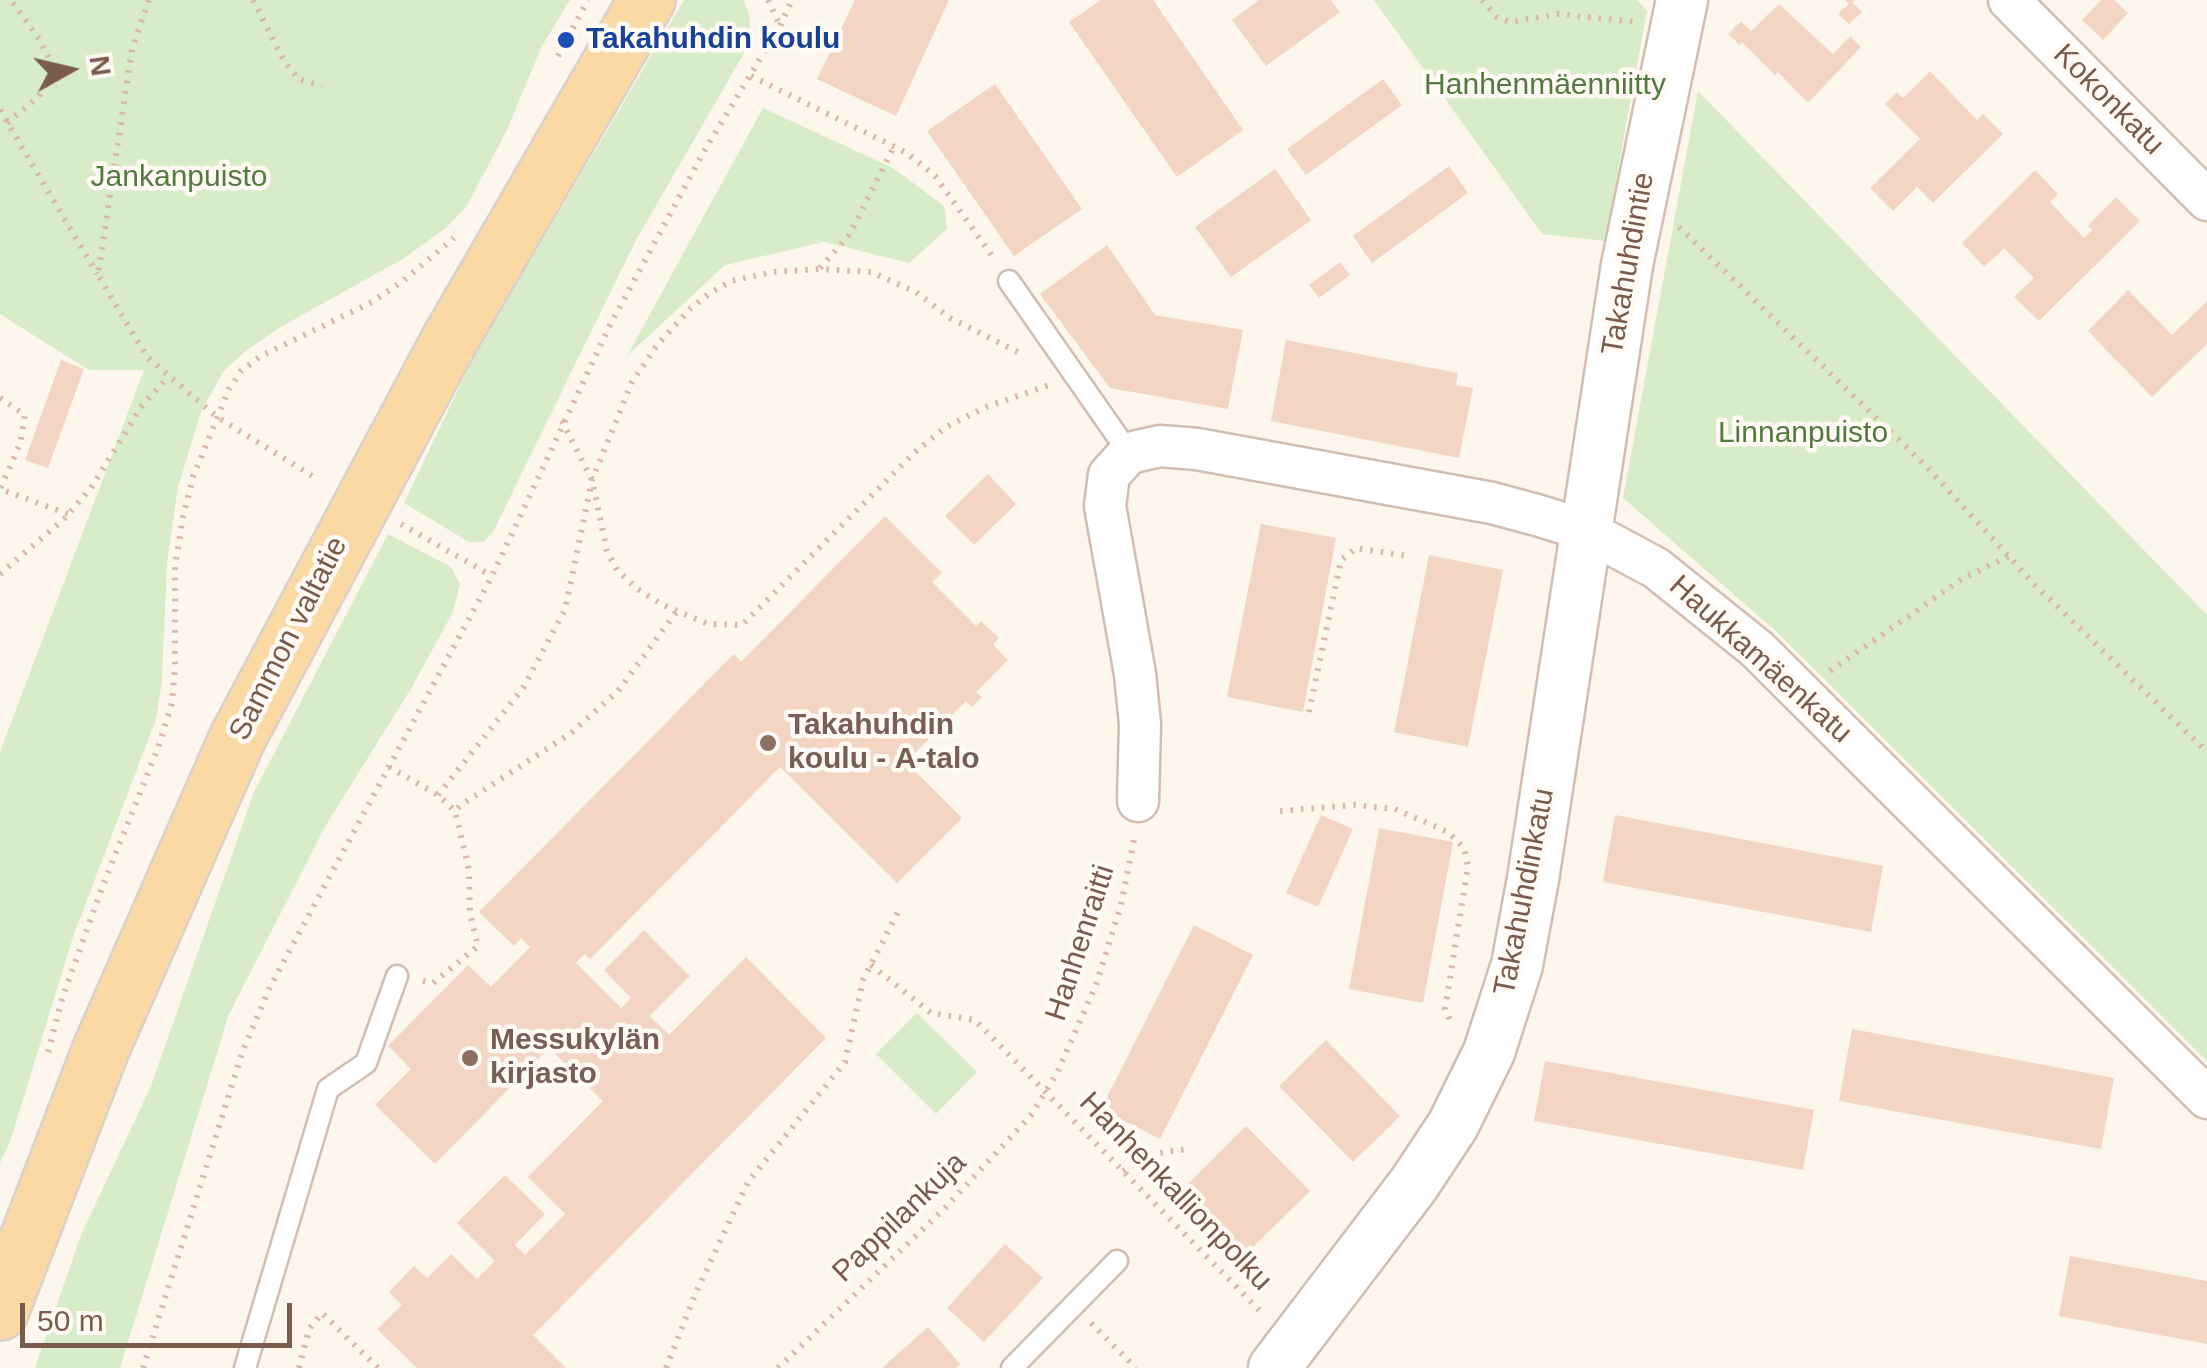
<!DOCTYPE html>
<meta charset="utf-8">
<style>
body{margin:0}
#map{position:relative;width:2207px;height:1368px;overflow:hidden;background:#fdf6ec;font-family:Arial,sans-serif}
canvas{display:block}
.north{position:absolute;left:20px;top:20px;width:100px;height:100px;-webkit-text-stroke:8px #fffaf3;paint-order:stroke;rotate:82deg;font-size:28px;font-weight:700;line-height:40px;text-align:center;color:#7a5c4d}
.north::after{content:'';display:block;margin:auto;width:35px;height:45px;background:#7a5c4d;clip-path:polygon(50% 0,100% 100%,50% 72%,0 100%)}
.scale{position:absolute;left:20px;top:1303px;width:272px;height:45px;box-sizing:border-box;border:5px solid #7a5c4d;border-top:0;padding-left:12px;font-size:30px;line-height:35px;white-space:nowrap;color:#7a5c4d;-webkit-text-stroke:8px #fffaf3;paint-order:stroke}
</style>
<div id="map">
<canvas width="2207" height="1368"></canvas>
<div class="north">N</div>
<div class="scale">50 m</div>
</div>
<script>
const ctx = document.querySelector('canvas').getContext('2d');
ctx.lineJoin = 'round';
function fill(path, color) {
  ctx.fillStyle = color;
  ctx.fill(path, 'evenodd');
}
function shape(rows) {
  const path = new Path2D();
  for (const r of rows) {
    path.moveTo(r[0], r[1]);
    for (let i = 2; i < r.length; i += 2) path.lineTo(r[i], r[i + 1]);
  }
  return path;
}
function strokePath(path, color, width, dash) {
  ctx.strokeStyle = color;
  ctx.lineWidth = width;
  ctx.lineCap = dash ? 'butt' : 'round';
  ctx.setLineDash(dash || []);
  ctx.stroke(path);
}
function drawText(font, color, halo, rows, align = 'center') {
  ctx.font = font + ' Arial,sans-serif';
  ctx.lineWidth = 9;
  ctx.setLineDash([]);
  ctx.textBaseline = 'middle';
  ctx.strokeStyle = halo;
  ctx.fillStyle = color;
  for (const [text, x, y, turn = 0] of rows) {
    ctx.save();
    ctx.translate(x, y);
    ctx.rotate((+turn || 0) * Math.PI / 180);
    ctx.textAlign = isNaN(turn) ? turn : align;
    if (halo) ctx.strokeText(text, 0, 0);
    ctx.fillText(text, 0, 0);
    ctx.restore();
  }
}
const green = shape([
 [0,0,570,0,542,46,506,132,466,207,447,227,406,257,279,328,244,352,223,372,201,412,178,487,167,563,162,681,156,719,73,937,10,1142,0,1163,0,752,144,370,89,370,0,314],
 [684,0,743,0,749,14,751,41,635,242,493,532,484,542,469,542,404,503,475,354],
 [1374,0,1637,0,1647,11,1605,241,1542,234],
 [1698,91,2207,615,2207,1061,1778,633,1623,498],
 [763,108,893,168,944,206,947,229,909,263,824,242,725,265,627,356],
 [388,534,451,567,460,584,453,612,412,687,326,825,229,1014,120,1368,35,1368,81,1235,151,1086,254,792],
 [917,1013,977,1072,936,1114,876,1054]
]);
const building = shape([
 [855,0,949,0,896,116,817,79],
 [1101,0,1153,0,1243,130,1177,177,1069,22],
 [1259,0,1331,0,1340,12,1266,66,1232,20],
 [1845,0,1855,0,1852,2,1862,12,1849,24,1838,14,1849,4],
 [2101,0,2114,0,2128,13,2103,40,2082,20],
 [1779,4,1833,54,1850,36,1861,47,1808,103,1778,72,1775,75,1742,42,1740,45,1728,34,1741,21,1751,31],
 [1930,71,1977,120,1983,114,2003,134,1933,203,1917,187,1893,211,1870,188,1920,139,1885,104,1897,92,1903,98],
 [1383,79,1402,105,1306,175,1287,149],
 [995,84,1082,209,1014,256,927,131],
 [1449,166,1468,193,1372,263,1353,236],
 [1275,169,1311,220,1231,277,1195,227],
 [2035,170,2058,194,2050,202,2084,238,2092,230,2088,226,2116,197,2140,221,2039,321,2014,297,2034,278,2004,248,1984,267,1962,243],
 [1107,245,1155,315,1243,330,1228,409,1110,388,1040,294],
 [1340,262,1350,275,1319,298,1309,285],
 [2128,290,2172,335,2207,301,2207,344,2152,397,2088,331],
 [1286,340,1458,373,1456,385,1473,388,1459,458,1271,421],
 [61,360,84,369,48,468,25,460],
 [988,474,1016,504,974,545,945,516],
 [885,516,942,573,932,582,976,626,981,621,999,638,993,645,1008,660,976,692,982,697,972,707,966,701,906,762,962,818,897,883,780,767,590,959,585,954,576,963,621,1008,631,998,604,970,644,930,690,976,650,1016,669,1035,746,957,826,1038,533,1335,566,1368,417,1368,377,1329,402,1305,389,1292,414,1266,427,1278,451,1254,477,1279,495,1261,457,1223,505,1175,545,1214,515,1245,525,1255,565,1214,528,1177,603,1101,549,1048,435,1164,375,1105,411,1069,388,1046,468,965,491,987,530,947,521,938,514,946,479,912,734,654,741,662],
 [1261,524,1336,538,1303,712,1227,697],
 [1429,555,1503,570,1468,747,1394,732],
 [1321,815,1353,829,1318,907,1286,893],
 [1615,815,1883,866,1871,932,1603,882],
 [1379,828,1453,842,1423,1003,1349,989],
 [1194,925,1253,955,1160,1139,1101,1109],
 [1852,1029,2114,1078,2101,1149,1839,1101],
 [1326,1040,1400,1116,1353,1162,1279,1086],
 [1545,1061,1814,1110,1803,1170,1534,1121],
 [1246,1126,1310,1191,1239,1261,1176,1196],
 [1005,1244,1043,1278,984,1342,947,1308],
 [2070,1256,2207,1281,2207,1344,2059,1316],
 [928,1327,960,1364,956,1368,882,1368]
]);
const path = shape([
 [149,0,132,49,98,275,147,357,217,417,319,480],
 [253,0,283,59,298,79,322,86],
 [768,0,780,26],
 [1482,0,1497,17,1510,22,1559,14,1636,22],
 [558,56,588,0],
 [751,76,907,153,935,176,995,260],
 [0,110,97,274],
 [7,123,39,96,51,76,49,58,39,39,11,0],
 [1679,227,1927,467,2034,584,2207,752],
 [820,268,850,234,894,146],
 [0,398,25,415,20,444,0,489,68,514],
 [562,421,592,480,607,551,617,570,636,588,661,604,708,624,742,625,914,453,946,427,986,407,1052,384],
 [401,524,492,576],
 [0,574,64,519,91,488,141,407,169,376],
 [1830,671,1965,577,2010,556],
 [1309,712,1341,560,1356,548,1407,556],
 [389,767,438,795,455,811],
 [438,795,523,688,565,610,592,480,632,382,658,344,691,308,710,293,731,281,772,272,819,269,871,272,916,292,950,318,1024,355],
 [1280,811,1355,805,1395,809,1448,832,1464,848,1468,866,1445,1009,1452,1025],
 [871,965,931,1013,975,1020,1263,1314],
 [423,981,433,983,478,946,470,914,469,870,455,811,461,805,571,733,618,691,677,611],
 [48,1052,63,996,103,885,158,748,172,703,175,667,175,566,183,517,193,477,229,389,241,371,261,356,372,302,404,280,454,238],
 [1123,1171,1152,1154,1188,1149],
 [1091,1323,1136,1368],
 [143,1368,243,1050,270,987,492,576,610,325,703,153,780,26,792,0],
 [299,1368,309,1329,322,1313,378,1368],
 [666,1368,697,1290,748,1182,845,1062,863,980,900,908],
 [778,1368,945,1208,1032,1114,1057,1073,1096,985,1121,905,1135,835]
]);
const service = shape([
 [1009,281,1129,453],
 [245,1368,328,1089,366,1063,397,976],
 [1012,1368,1117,1261]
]);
const minor = shape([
 [2009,0,2207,200],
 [1138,801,1140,724,1135,674,1105,506,1109,475,1129,453,1160,446,1197,449,1492,503,1540,516,1585,530,1656,568,1757,649,2207,1098]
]);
const tertiary = shape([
 [1274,1368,1414,1184,1453,1125,1489,1052,1517,965,1533,879,1627,265,1682,0]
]);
const primary = shape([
 [0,1312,101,1049,237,739,449,341,647,0]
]);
const markers = [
 [566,40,10,"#1a4fb4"],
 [768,743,10,"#8d6e63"],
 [470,1058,10,"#8d6e63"]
];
const transitNames = [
 ["Takahuhdin koulu",586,40]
];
const parkNames = [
 ["Hanhenmäenniitty",1545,86],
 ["Jankanpuisto",179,178],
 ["Linnanpuisto",1803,434]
];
const streetNames = [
 ["Kokonkatu",2108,100,45],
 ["Takahuhdintie",1629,264,-80],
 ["Sammon valtatie",289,639,-63],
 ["Haukkamäenkatu",1760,660,42],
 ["Takahuhdinkatu",1525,892,-79],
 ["Hanhenraitti",1081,943,-72],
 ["Hanhenkallionpolku",1175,1192,46],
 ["Pappilankuja",900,1218,-44]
];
const educationNames = [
 ["Takahuhdin",788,726],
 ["koulu - A-talo",788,760],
 ["Messukylän",490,1041],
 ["kirjasto",490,1075]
];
fill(green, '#d8ecc9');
fill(building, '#f3d5c3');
strokePath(service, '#d1beb0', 25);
strokePath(minor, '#d1beb0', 45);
strokePath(tertiary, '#d1beb0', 55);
strokePath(primary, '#dad1cd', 60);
strokePath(path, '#d9b8a5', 6, [2.5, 8]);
strokePath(service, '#fff', 20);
strokePath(minor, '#fff', 40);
strokePath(tertiary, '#fff', 50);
strokePath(primary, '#fbd9a5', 55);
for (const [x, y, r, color] of markers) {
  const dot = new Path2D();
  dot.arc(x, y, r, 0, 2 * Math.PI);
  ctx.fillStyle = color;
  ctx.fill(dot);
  strokePath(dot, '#fffaf3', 4);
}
drawText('bold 30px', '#164399', '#fffaf3', transitNames, 'left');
drawText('30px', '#537a41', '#fffaf3', parkNames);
drawText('30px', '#7a5c4d', '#fffaf3', streetNames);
drawText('bold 30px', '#785e54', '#fffaf3', educationNames, 'left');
</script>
